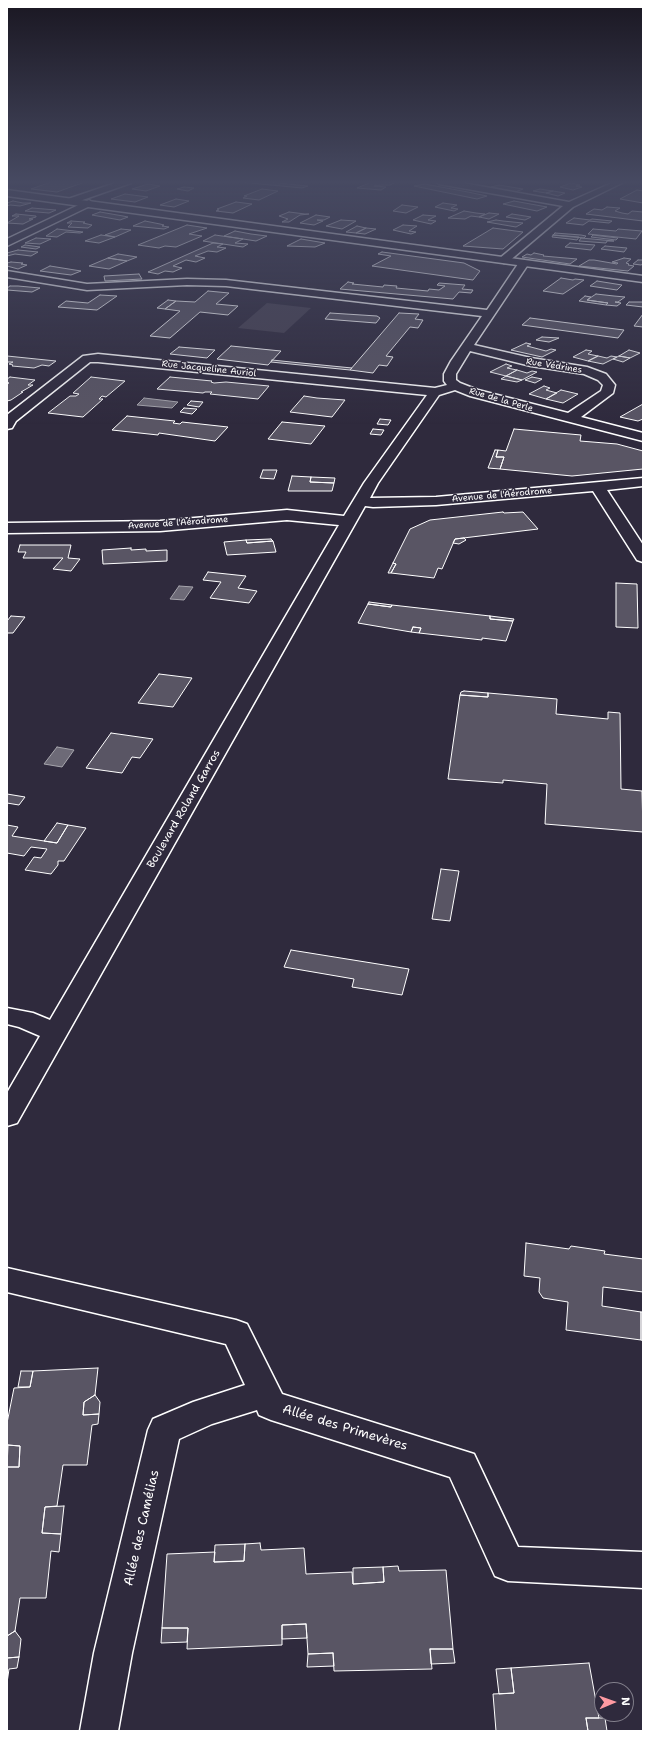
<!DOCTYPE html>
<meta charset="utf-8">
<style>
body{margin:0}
#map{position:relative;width:650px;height:1738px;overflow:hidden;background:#2f2a3d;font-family:"Shantell Sans",sans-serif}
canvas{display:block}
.frame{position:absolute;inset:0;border:8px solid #fff;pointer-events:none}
.north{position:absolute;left:594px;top:1682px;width:40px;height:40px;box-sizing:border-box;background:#2f2a3d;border:1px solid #827f8b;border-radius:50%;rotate:88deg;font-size:11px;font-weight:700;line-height:16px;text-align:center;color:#fff}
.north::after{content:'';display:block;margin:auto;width:14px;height:18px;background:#ff9aa2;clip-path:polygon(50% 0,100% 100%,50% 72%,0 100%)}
</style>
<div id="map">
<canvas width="650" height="1738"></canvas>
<div class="frame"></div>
<div class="north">N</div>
</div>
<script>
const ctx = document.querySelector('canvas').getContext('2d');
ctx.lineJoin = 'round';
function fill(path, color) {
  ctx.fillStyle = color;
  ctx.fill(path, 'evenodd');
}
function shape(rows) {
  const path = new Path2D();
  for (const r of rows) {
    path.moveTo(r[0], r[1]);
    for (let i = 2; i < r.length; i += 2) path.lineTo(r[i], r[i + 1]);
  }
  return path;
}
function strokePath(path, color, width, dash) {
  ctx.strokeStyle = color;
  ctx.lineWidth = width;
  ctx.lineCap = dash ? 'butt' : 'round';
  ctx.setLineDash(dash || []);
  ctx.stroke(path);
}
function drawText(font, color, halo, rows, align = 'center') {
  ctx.font = font + ' "Shantell Sans",sans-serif';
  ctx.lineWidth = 3;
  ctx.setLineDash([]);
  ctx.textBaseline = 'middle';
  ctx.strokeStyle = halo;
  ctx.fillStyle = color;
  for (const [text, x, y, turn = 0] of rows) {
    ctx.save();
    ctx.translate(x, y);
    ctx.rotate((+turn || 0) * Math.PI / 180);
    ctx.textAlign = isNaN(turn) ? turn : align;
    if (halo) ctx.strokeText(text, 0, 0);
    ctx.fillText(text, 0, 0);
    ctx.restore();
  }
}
const green = shape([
 [267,303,311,308,284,333,238,328]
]);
const water = shape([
 [144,398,178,402,172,408,137,405,144,398],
 [179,586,193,587,184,600,170,599,179,586],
 [57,747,74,750,62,767,44,764,57,747]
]);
const building = shape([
 [54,181,63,181,82,183,57,192,31,189,54,181],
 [243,181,259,181,308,186,302,188,240,182,243,181],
 [374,181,402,181,399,182,385,181,383,182,394,183,390,185,382,185,374,186,386,187,381,190,357,188,374,181],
 [571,183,580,185,576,186,582,187,573,190,560,187,571,183],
 [148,184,160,186,146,191,132,189,148,184],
 [425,184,468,192,487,196,477,199,414,186,425,184],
 [499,185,523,189,515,192,491,187,499,185],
 [184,187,194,188,188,191,177,189,184,187],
 [262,189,278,191,259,200,243,198,247,196,244,196,262,189],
 [540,189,553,191,546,193,533,191,540,189],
 [637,190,643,191,643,203,620,199,637,190],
 [553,191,565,193,558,196,546,193,553,191],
 [125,194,148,197,135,202,111,199,125,194],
 [176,199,189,201,174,207,160,205,176,199],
 [13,201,23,203,31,203,20,206,10,205,7,206,7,203,13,201],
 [514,201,547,207,537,211,503,204,514,201],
 [236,202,252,204,233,213,216,211,219,210,217,209,236,202],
 [443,203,457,205,451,208,458,209,454,211,435,207,443,203],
 [402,205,418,207,406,213,393,211,402,205],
 [607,207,620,208,615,211,622,213,628,214,632,211,643,212,643,221,586,214,594,209,602,210,607,207],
 [32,208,56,210,49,213,25,211,32,208],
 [464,211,476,213,485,214,479,217,471,216,465,219,448,218,464,211],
 [100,212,123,216,128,217,120,220,92,215,100,212],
 [289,212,305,214,309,214,300,215,289,222,282,222,288,219,279,216,289,212],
 [489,213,499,214,489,219,479,217,489,213],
 [16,214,36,216,36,217,29,219,33,219,23,224,7,223,19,216,12,216,16,214],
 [512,214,525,216,531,217,525,220,506,217,512,214],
 [316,215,330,217,324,220,317,220,323,221,314,225,300,223,316,215],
 [423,215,436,216,428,220,436,221,431,224,413,220,423,215],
 [574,218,590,220,592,219,612,221,609,223,589,221,583,225,566,223,574,218],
 [341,220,356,221,342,229,326,226,341,220],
 [496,220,503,221,523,223,516,227,487,222,496,220],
 [71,221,85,222,83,223,92,225,88,228,68,227,72,223,67,223,71,221],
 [145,221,160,224,164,225,162,226,169,227,164,229,133,226,145,221],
 [187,225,207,228,189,234,202,236,176,247,165,246,159,248,138,245,187,225],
 [403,225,417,226,409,231,416,232,411,234,393,230,403,225],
 [357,226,366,228,356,233,346,232,357,226],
 [366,228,376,229,365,234,356,233,366,228],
 [493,228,523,232,503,249,463,246,493,228],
 [57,229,83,232,80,233,66,232,57,237,46,236,57,229],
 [121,229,131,230,115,237,105,235,121,229],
 [593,229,616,231,618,229,642,231,636,239,588,234,593,229],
 [235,231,251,234,267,236,256,241,224,236,235,231],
 [555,233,581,235,586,236,584,238,553,235,555,233],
 [101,235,115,237,99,243,85,241,101,235],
 [215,235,243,239,235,243,248,244,243,247,203,241,215,235],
 [553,235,579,237,577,240,570,239,552,237,553,235],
 [593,235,618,238,616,240,591,237,593,235],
 [36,238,51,239,40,244,25,243,36,238],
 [581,238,614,241,607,241,606,243,579,241,581,238],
 [301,239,325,243,315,247,287,246,301,239],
 [213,243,223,244,217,247,226,248,217,252,208,251,195,256,205,258,196,262,186,260,173,266,182,268,173,272,165,271,158,274,148,272,213,243],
 [570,243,595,245,591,250,565,247,570,243],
 [25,245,40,247,36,249,21,247,25,245],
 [605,246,627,248,624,252,601,249,605,246],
 [18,250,38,252,31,256,15,254,7,256,7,253,18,250],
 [382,252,464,263,480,271,473,280,372,266,391,256,378,254,382,252],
 [534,253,544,255,543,256,577,259,570,264,522,257,527,254,531,255,534,253],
 [118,254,137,257,127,261,108,258,118,254],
 [108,258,127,261,109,269,89,266,108,258],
 [624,258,631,259,626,263,629,264,628,265,634,266,628,271,579,266,589,260,594,260,617,264,618,263,612,262,624,258],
 [638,260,643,260,643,264,641,265,633,264,638,260],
 [11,262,23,263,21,264,27,265,18,269,7,266,7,263,11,262],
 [50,266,81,271,71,275,40,271,50,266],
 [139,274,142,279,105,281,104,276,139,274],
 [561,278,573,280,575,279,584,280,563,294,543,291,561,278],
 [597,281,622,285,617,290,590,286,597,281],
 [348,282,354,283,352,284,383,287,384,285,397,286,396,288,428,291,429,289,439,290,445,286,437,285,439,283,465,285,462,289,473,290,471,293,459,292,453,299,340,289,348,282],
 [10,286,18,286,40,288,32,292,7,290,7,288,10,286],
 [208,291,229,293,216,304,238,306,228,315,200,312,170,338,150,336,180,311,165,309,176,301,195,302,208,291],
 [596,294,614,296,625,297,618,302,615,302,621,303,617,306,606,305,608,303,587,300,596,294],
 [100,295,117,296,97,310,58,307,66,301,88,303,100,295],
 [585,296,591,297,587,300,608,303,606,305,579,301,585,296],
 [168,300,176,301,165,309,157,308,168,300],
 [629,302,643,302,643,307,626,305,629,302],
 [330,313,377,316,380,318,376,323,325,319,330,313],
 [399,313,419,314,415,319,423,320,418,328,410,327,386,356,393,357,387,366,379,365,373,373,350,370,399,313],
 [643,314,643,327,634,326,643,314],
 [530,318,600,327,624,330,618,338,522,325,530,318],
 [542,337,559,338,549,342,536,340,542,337],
 [526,343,531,344,527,346,546,351,551,349,556,350,542,357,511,350,526,343],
 [231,346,281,351,268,365,217,359,231,346],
 [179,347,215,350,207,358,170,354,179,347],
 [586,350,592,351,588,354,598,356,588,361,573,357,586,350],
 [629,350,640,353,630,358,619,356,629,350],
 [7,356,56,361,49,366,42,365,34,368,12,366,13,365,9,364,13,362,7,362,7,356],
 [598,356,607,358,611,356,617,357,603,364,588,361,598,356],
 [619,356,630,358,623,362,613,359,619,356],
 [272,360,291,362,352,368,350,370,271,362,272,360],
 [506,364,512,366,507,368,517,370,506,376,490,372,506,364],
 [517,370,527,373,532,371,537,372,522,380,506,376,517,370],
 [506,376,522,380,517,382,501,379,506,376],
 [10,377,35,380,28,385,33,385,21,392,23,392,11,400,7,401,7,384,9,383,7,382,7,379,10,377],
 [91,377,125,381,106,397,102,396,99,399,103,399,83,417,48,413,70,396,76,396,79,394,73,393,91,377],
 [170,377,212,381,211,382,214,383,226,382,269,386,258,399,210,394,212,392,205,392,203,393,157,389,170,377],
 [532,377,542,379,535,383,525,380,532,377],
 [544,386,550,388,546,390,557,393,546,399,529,394,544,386],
 [561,390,578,394,563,403,546,399,561,390],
 [304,396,317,398,345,400,332,417,290,412,304,396],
 [191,401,203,402,199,407,187,405,191,401],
 [643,404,643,419,638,421,620,417,643,404],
 [184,408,197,409,192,414,180,412,184,408],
 [127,416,175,421,173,423,180,424,182,422,228,427,215,441,159,433,158,435,112,430,127,416],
 [380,419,391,420,388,425,377,424,380,419],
 [282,422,325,426,311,444,268,439,282,422],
 [373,429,384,430,381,435,370,434,373,429],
 [514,429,581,435,580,441,617,444,643,451,643,469,572,476,500,469,504,457,496,457,498,450,506,451,514,429],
 [495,450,498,450,496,457,504,457,500,469,488,468,495,450],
 [263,470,277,470,274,479,260,478,263,470],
 [292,476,311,477,310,482,334,483,332,491,288,491,292,476],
 [311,477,335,478,334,483,310,482,311,477],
 [503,512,504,513,523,512,538,529,455,539,442,569,438,568,434,578,391,573,396,564,393,563,410,529,430,520,503,512],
 [464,538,466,540,459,544,453,543,455,539,464,538],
 [271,539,273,541,247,543,246,540,271,539],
 [246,540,247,543,273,541,276,552,227,555,224,542,246,540],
 [20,545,71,545,68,558,80,559,71,571,53,569,63,558,23,558,26,552,18,552,20,545],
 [131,548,131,550,146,549,146,551,167,550,167,561,103,564,102,550,131,548],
 [393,563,396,564,391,573,388,573,393,563],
 [208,572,246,576,238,588,257,591,249,603,210,598,221,582,203,580,208,572],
 [616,583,637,584,638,628,616,627,616,583],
 [369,602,392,605,391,607,368,604,369,602],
 [368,604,391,607,392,605,490,616,490,619,513,621,506,641,482,638,482,640,419,633,421,628,413,627,411,632,358,623,368,604],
 [11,616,25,617,13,633,7,633,7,621,11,616],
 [490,616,514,619,513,621,490,619,490,616],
 [413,627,421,628,419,633,411,632,413,627],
 [159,674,192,678,173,707,138,703,159,674],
 [464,691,488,693,488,697,460,695,461,692,464,691],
 [488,693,557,699,556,714,608,719,608,712,620,713,621,789,642,791,643,832,545,824,547,784,503,780,503,783,448,779,460,695,488,697,488,693],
 [111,733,153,739,140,758,132,757,122,773,86,768,111,733],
 [7,794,25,797,19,805,7,803,7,794],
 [57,823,68,825,57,843,44,841,57,823],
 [7,825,18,827,12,836,57,843,68,825,86,828,64,861,58,861,58,865,51,874,25,870,34,857,41,858,47,849,31,847,24,856,7,853,7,825],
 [441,869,459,871,450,921,432,919,441,869],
 [291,950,409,969,402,995,352,987,354,979,284,967,291,950],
 [526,1243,569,1249,571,1246,605,1251,604,1254,643,1259,643,1292,603,1287,602,1306,641,1312,641,1340,566,1330,568,1302,543,1298,539,1292,540,1278,524,1276,526,1243],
 [641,1312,643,1312,643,1341,641,1340,641,1312],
 [98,1368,95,1395,84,1402,83,1415,99,1414,98,1424,92,1425,87,1465,63,1465,57,1506,45,1507,42,1533,61,1534,59,1552,51,1551,46,1598,20,1598,15,1631,7,1636,7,1467,19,1467,20,1446,7,1445,7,1423,14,1388,30,1387,33,1371,98,1368],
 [21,1371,33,1371,30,1387,18,1387,21,1371],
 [95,1395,100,1402,99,1414,83,1415,84,1402,95,1395],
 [8,1445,20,1446,19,1467,7,1467,8,1445],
 [64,1506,61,1534,42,1533,45,1507,64,1506],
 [260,1543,261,1550,304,1548,306,1574,352,1572,353,1584,384,1582,383,1567,398,1566,399,1571,446,1570,453,1649,430,1649,432,1669,334,1671,333,1653,308,1654,306,1624,282,1625,282,1645,187,1649,188,1628,162,1628,167,1554,215,1552,214,1562,244,1561,245,1544,260,1543],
 [245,1544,244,1561,214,1562,215,1545,245,1544],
 [383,1567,384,1582,353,1584,353,1568,383,1567],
 [306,1624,307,1638,282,1639,282,1625,306,1624],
 [162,1628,188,1628,187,1642,161,1643,162,1628],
 [15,1631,21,1639,19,1657,7,1658,7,1636,15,1631],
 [430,1649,453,1649,455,1663,431,1664,430,1649],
 [333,1653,334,1666,307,1667,308,1654,333,1653],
 [19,1657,17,1668,9,1669,7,1683,7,1658,19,1657],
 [589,1663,599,1718,586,1718,588,1731,496,1731,493,1694,514,1693,511,1668,589,1663],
 [511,1668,514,1693,499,1694,496,1669,511,1668],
 [586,1718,605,1718,607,1731,588,1731,586,1718]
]);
const minor = shape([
 [121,181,132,181,131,183,74,203,71,204,67,201,68,199,121,181],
 [435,181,452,181,569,202,616,181,626,181,573,207,508,262,504,263,499,260,500,258,563,206,439,184,435,181],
 [89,200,93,203,92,205,7,246,7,239,89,200],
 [524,260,529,263,474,345,531,358,587,367,606,374,615,385,613,393,581,417,643,433,643,441,470,396,455,390,439,395,378,483,370,498,436,497,643,478,643,486,607,490,643,545,643,562,637,560,593,491,436,505,373,507,365,506,17,1123,7,1126,7,1093,40,1036,19,1027,7,1024,7,1008,33,1013,50,1020,339,525,287,520,160,531,7,533,7,523,160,521,287,510,344,516,364,483,427,395,98,362,90,362,16,421,12,428,7,429,7,415,83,356,98,354,435,388,447,385,444,381,444,374,451,361,482,316,226,286,187,285,87,290,7,277,7,271,87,284,187,279,226,280,487,310,520,261,524,260],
 [470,351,531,366,584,374,598,380,603,385,601,391,568,413,478,390,460,383,456,380,456,374,470,351],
 [7,1268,236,1320,247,1324,282,1394,474,1454,518,1547,643,1552,643,1588,508,1581,495,1576,450,1477,271,1420,259,1415,257,1410,212,1424,179,1439,132,1653,118,1731,80,1731,94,1653,148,1430,153,1419,193,1402,245,1385,226,1344,7,1292,7,1268]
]);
const major = shape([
 [7,190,643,276,643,282,7,196,7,190]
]);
const farStreetnames = [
 ["Rue Védrines",554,366,9],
 ["Rue Jacqueline Auriol",209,369,6],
 ["Rue de la Perle",501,400,16],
 ["Avenue de l'Aérodrome",502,495,-5],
 ["Avenue de l'Aérodrome",178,523,-4]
];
const streetNames = [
 ["Boulevard Roland Garros",184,809,-60]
];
const nearStreetnames = [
 ["Allée des Primevères",345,1428,17],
 ["Allée des Camélias",142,1528,-77]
];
fill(green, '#464152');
fill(water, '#6d6a77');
strokePath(water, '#a7a6ad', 1);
fill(building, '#595564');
strokePath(building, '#fff', 1);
strokePath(minor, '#fff', 3);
strokePath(major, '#fff', 3);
fill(minor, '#2f2a3d');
fill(major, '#2f2a3d');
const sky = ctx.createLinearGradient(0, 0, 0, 424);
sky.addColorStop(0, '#1a1722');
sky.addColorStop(0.43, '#474a62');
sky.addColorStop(1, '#474a6200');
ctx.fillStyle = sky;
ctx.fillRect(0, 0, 650, 424);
drawText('9px', '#fff', '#2f2a3d', farStreetnames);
drawText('11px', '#fff', '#2f2a3d', streetNames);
drawText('13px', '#fff', '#2f2a3d', nearStreetnames);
</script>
